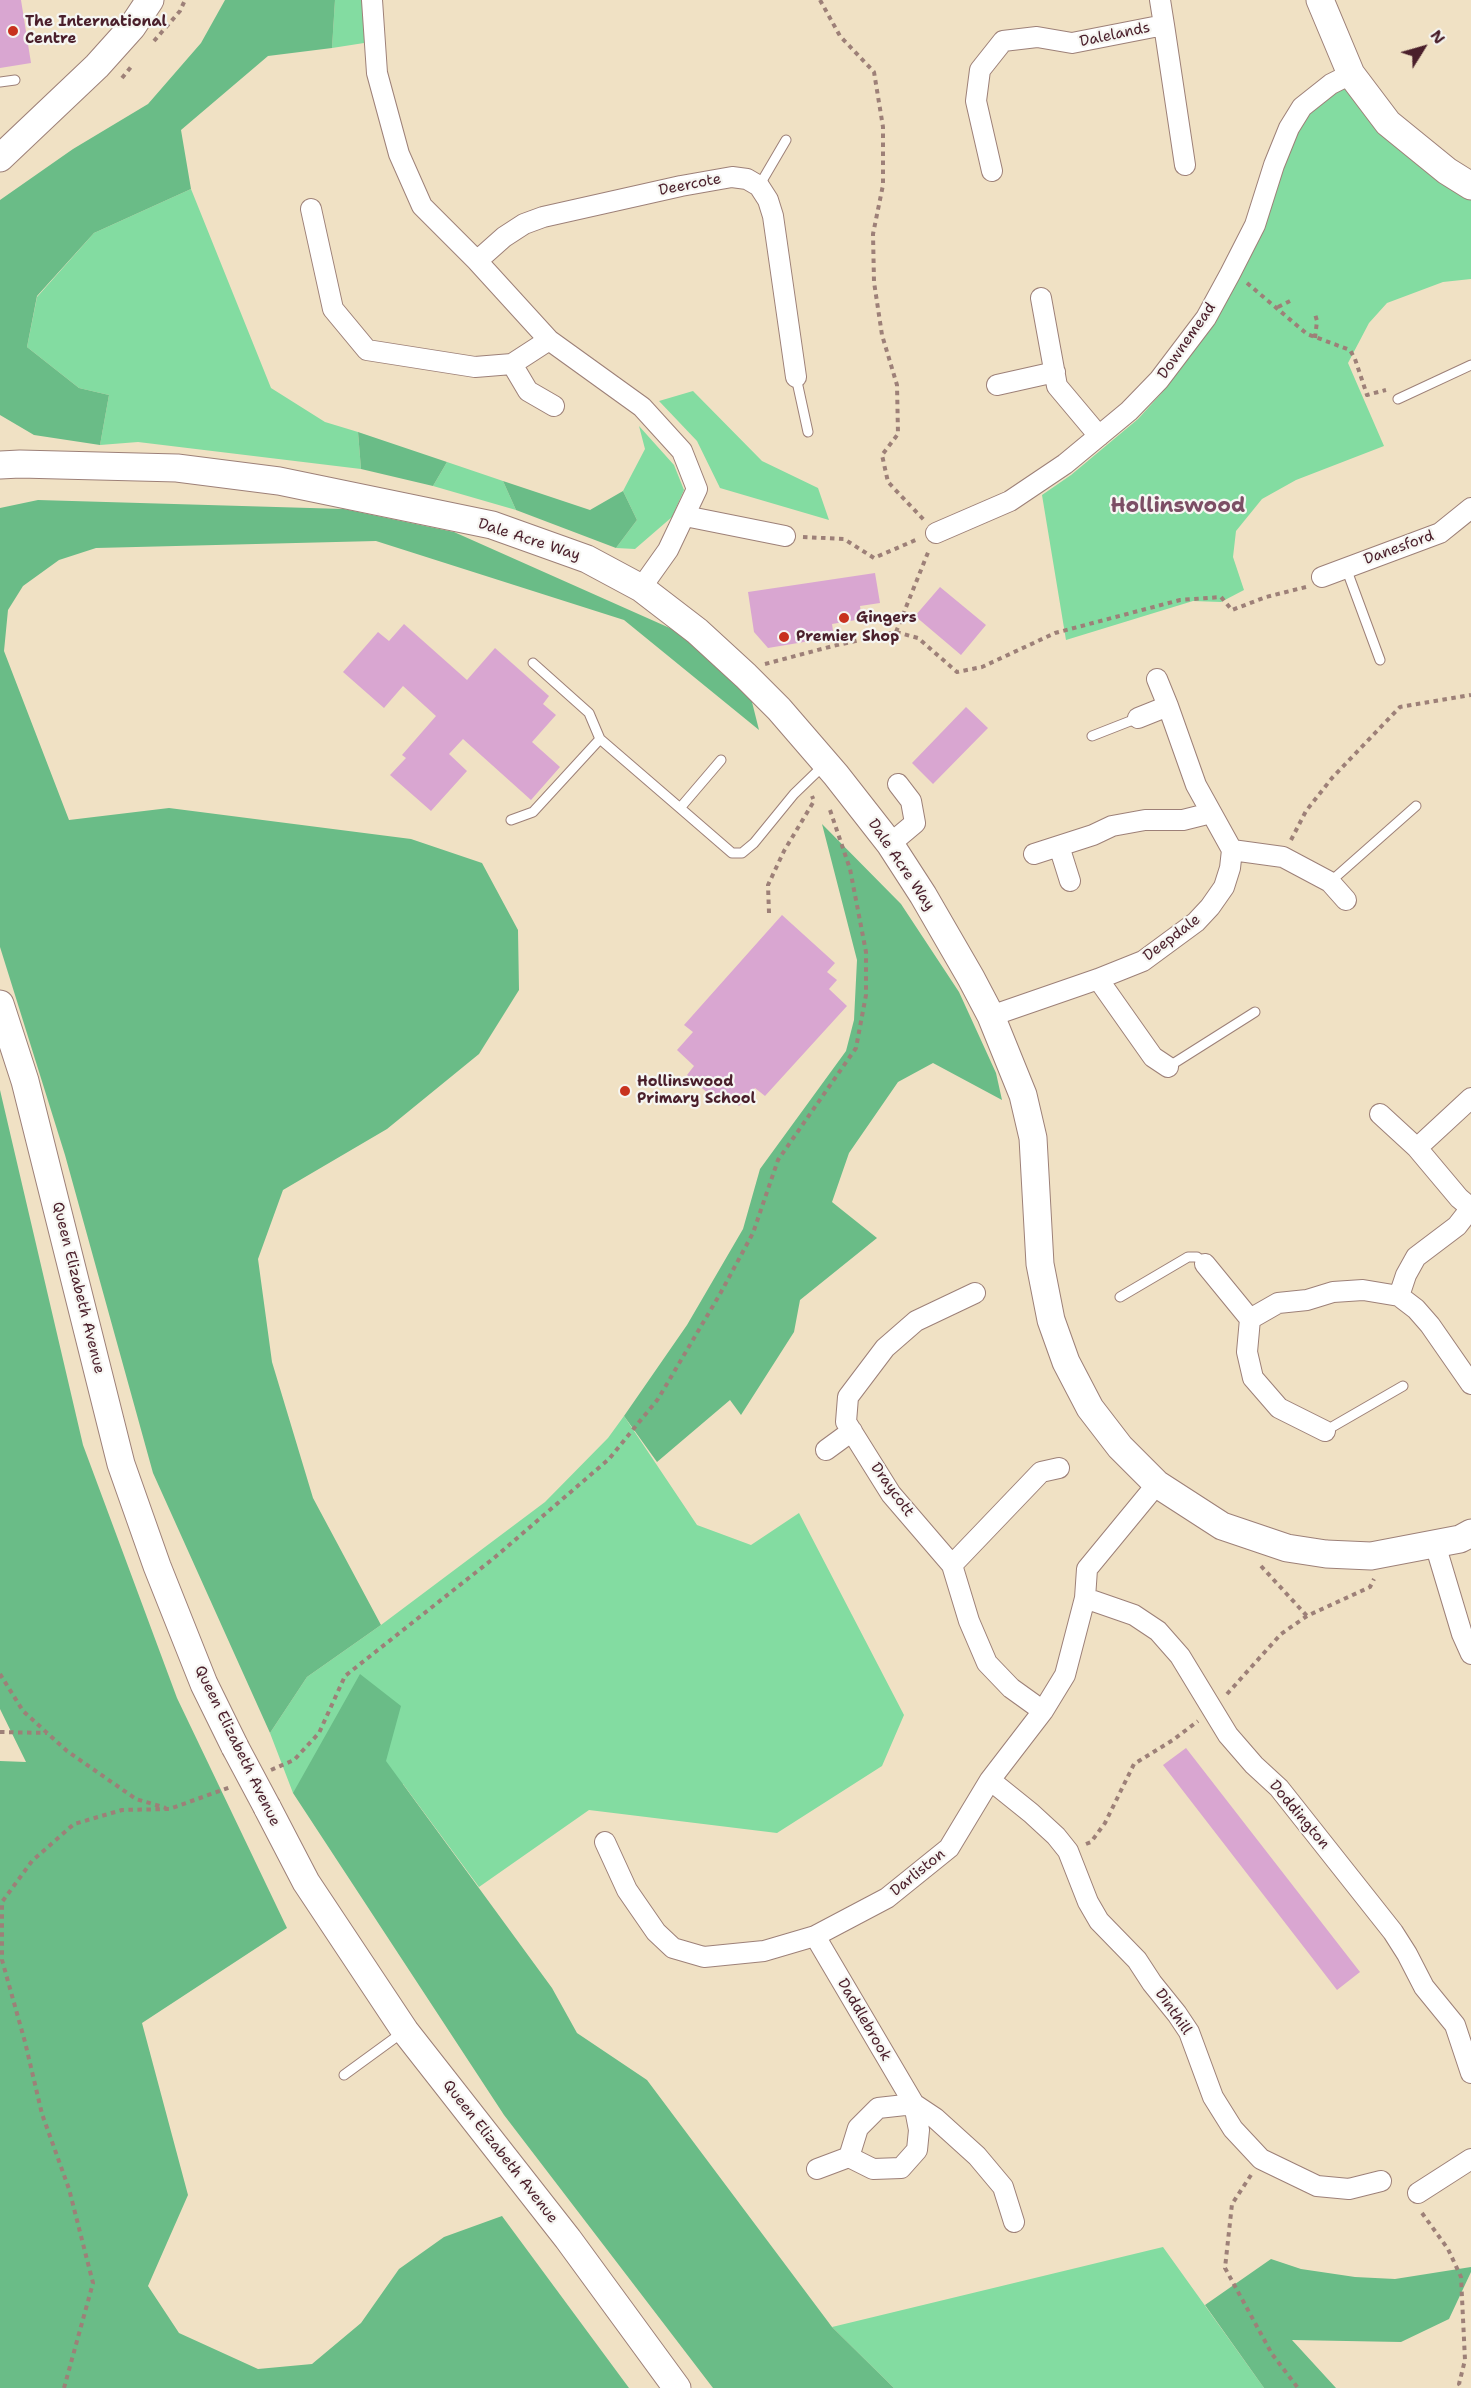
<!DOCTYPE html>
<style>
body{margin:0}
#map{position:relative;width:1471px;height:2388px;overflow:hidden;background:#f0e1c4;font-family:"Shantell Sans",sans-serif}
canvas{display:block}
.north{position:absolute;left:1393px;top:18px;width:60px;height:60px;-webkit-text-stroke:4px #f6f6f2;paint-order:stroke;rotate:53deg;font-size:16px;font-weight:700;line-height:24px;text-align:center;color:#4a1f2b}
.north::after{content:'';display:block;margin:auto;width:21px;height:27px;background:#4a1f2b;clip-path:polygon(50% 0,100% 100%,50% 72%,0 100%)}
</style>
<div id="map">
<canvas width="1471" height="2388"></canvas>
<div class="north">N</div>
</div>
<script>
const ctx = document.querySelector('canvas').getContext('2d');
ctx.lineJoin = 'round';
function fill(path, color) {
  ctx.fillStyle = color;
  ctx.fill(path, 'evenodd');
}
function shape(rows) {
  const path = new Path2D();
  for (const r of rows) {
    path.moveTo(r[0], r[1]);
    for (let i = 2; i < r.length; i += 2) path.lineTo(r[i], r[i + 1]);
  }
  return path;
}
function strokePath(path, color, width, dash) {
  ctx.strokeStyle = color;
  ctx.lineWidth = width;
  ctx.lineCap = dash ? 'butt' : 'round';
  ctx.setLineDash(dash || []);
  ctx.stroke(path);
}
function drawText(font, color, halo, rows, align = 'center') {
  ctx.font = font + ' "Shantell Sans",sans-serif';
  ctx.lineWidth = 4.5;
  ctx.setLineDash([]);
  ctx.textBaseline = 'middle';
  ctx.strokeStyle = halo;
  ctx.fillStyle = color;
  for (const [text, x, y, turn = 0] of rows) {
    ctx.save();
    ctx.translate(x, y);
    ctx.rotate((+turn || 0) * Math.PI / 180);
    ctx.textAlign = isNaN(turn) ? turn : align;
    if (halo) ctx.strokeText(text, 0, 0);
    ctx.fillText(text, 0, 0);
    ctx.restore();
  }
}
const green = shape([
 [335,0,365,0,364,43,332,48],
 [1351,82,1435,174,1471,200,1471,279,1443,282,1387,303,1369,323,1348,363,1384,446,1296,480,1262,499,1236,531,1233,557,1244,590,1221,602,1193,601,1066,640,1042,495,1071,475,1138,419,1167,387,1209,323,1282,161,1308,109],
 [191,189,271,388,325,422,358,432,361,469,138,442,100,445,109,395,79,388,27,347,37,297,94,233],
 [693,391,762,461,818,488,829,520,720,488,697,441,659,401],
 [639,426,674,465,684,490,672,517,635,549,616,548,637,520,623,491,645,449],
 [447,462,503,481,516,510,433,486],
 [624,1416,697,1525,751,1545,799,1513,904,1715,882,1766,777,1833,589,1810,479,1887,403,1784,293,1793,270,1733,307,1677,381,1625,545,1502,608,1438],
 [1163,2247,1264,2388,894,2388,832,2327]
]);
const forest = shape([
 [225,0,335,0,332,48,268,56,181,130,191,189,94,233,37,296,27,347,79,388,109,395,100,445,34,435,0,415,0,200,73,149,148,104,201,43],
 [358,432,447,462,433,486,361,469],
 [503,481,590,510,623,491,637,520,616,548,516,510],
 [38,500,344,509,454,532,681,633,750,694,759,730,624,620,376,541,96,548,59,560,23,586,8,610,4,651,69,820,169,808,411,839,482,863,518,930,519,990,479,1054,387,1129,283,1190,258,1259,272,1362,313,1498,381,1625,307,1677,270,1733,153,1473,65,1155,0,947,0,508],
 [822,824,901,904,959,992,996,1073,1002,1100,933,1063,898,1082,849,1153,832,1202,877,1238,800,1300,794,1332,741,1415,730,1400,657,1462,624,1416,687,1325,743,1229,760,1169,846,1051,854,1020,857,960],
 [0,1090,83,1445,177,1698,287,1928,142,2023,188,2195,148,2286,179,2333,258,2369,312,2364,361,2323,399,2269,444,2237,502,2216,629,2388,0,2388,0,1761,26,1762,0,1709],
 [360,1674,401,1706,386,1761,552,1988,577,2033,647,2080,832,2327,894,2388,713,2388,504,2115,293,1793],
 [1271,2259,1301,2269,1355,2277,1395,2279,1471,2267,1471,2272,1449,2319,1401,2342,1292,2340,1336,2388,1264,2388,1205,2305]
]);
const building = shape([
 [0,0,21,0,31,63,0,68],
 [875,573,880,603,860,606,862,619,832,624,834,637,768,648,754,632,748,592],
 [940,587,986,625,961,655,915,616],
 [404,624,467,680,495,648,549,696,543,704,556,715,532,742,560,767,531,800,463,739,449,754,467,771,431,811,390,775,406,758,402,755,436,716,403,686,384,708,343,672,378,632,389,641],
 [966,707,988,728,933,784,912,763],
 [782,915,835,963,827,972,837,980,829,989,847,1006,765,1096,755,1088,739,1106,726,1093,718,1102,687,1075,694,1066,677,1050,693,1032,684,1025],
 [1186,1748,1360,1972,1337,1990,1163,1765]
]);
const path = shape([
 [820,0,840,36,874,72,883,127,883,185,873,234,874,282,882,335,897,385,898,434,882,455,888,482,924,520],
 [154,41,180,11,185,0],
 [122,78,131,67],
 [1247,283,1307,334,1350,350,1355,359,1367,395,1386,390],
 [1278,307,1290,301],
 [1315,338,1317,321,1315,314],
 [803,537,844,539,874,558,918,539],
 [896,632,929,550],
 [765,664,833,646,896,632,918,638,957,672,982,667,1055,633,1180,600,1221,597,1232,610,1266,597,1306,587],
 [1291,840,1306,811,1332,778,1400,707,1471,695],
 [769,913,768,885,784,851,814,801,812,796],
 [1261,1566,1307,1616],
 [0,1674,23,1711,67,1751,136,1799,166,1808],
 [1227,1694,1281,1634,1307,1616,1370,1587,1374,1579],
 [0,1732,47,1733],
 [271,1770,294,1760,319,1733,345,1676,494,1558,609,1459,658,1399,720,1294,753,1233,778,1160,856,1048,866,995,866,952,850,869,829,807],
 [1086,1844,1091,1842,1105,1823,1134,1764,1173,1740,1198,1721],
 [1251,2175,1232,2204,1225,2268,1272,2354,1298,2388],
 [1422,2213,1448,2249,1461,2277,1465,2360,1459,2384,1462,2388],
 [64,2388,93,2283,69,2189,42,2114,25,2042,2,1960,2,1902,32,1861,74,1824,122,1810,169,1809,231,1787]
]);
const lane = shape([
 [0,82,15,80],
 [759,186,786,140],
 [796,377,808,432],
 [1398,399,1471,365],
 [1346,568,1380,660],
 [533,663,589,713,600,739,680,808],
 [1092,736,1138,718],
 [721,760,680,808,732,853,742,853,754,843,794,794,824,765],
 [511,820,533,812,600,739],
 [1330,882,1416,806],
 [1168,1067,1255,1012],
 [1120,1297,1188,1257,1197,1257,1205,1264],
 [1325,1431,1403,1386],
 [344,2075,403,2032]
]);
const street = shape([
 [372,0,377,73,399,154,422,206,477,261,549,340,642,407,682,451,697,489,668,550,641,588],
 [1164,25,1185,165],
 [992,171,976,101,980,70,1003,41,1037,37,1072,43,1164,25,1160,0],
 [311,209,333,309,367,350,475,367,512,364,549,340],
 [477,261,504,237,524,224,543,217,681,186,732,177,747,179,759,186,768,200,773,216,796,377],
 [1041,298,1057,386,1099,436],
 [512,364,528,391,554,406],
 [997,385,1055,372],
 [685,516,785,536],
 [936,533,1010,501,1065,464,1129,411,1159,380,1206,318,1230,274,1255,225,1274,165,1289,128,1302,107,1331,84,1351,74],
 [1322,577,1440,533,1471,508],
 [1138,718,1168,706,1157,679],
 [890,844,915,823,911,801,898,784],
 [1059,846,1070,881],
 [1232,850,1283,857,1330,882,1346,900],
 [1034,854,1093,835,1112,826,1145,820,1183,820,1211,813],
 [1098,979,1153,1057,1168,1067],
 [991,1016,1098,979,1143,961,1196,922,1210,907,1224,887,1230,868,1232,850,1196,785,1168,706],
 [1380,1114,1417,1148,1459,1198,1471,1208],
 [1417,1148,1471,1098],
 [1205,1264,1250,1319],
 [975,1293,916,1321,885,1348,848,1397,846,1422,891,1494,952,1565,969,1621,987,1663,1011,1688,1043,1711],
 [1399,1296,1406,1275,1416,1257,1457,1226,1471,1208],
 [1325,1431,1279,1408,1253,1378,1247,1352,1250,1319,1278,1303,1307,1300,1333,1292,1363,1290,1399,1296,1416,1309,1430,1325,1471,1384],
 [826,1450,852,1431],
 [1435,1544,1462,1634,1471,1654],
 [952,1565,1041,1472,1059,1468],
 [1085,1598,1134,1615,1158,1631,1180,1656,1228,1735,1254,1765,1279,1788,1393,1932,1407,1954,1424,1987,1455,2025,1471,2073],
 [990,1780,1031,1813,1056,1836,1068,1851,1088,1902,1099,1921,1137,1960,1152,1983,1177,2014,1189,2032,1213,2097,1233,2129,1261,2159,1317,2186,1349,2189,1381,2181],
 [605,1842,627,1890,656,1932,673,1948,704,1957,764,1951,815,1936,887,1898,949,1848,990,1780,1043,1711,1065,1675,1085,1598,1087,1569,1157,1484],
 [815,1936,914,2104,935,2118,977,2156,1003,2187,1014,2222],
 [914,2104,919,2130,917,2150,901,2168,873,2169,849,2157,858,2128,878,2108,914,2104],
 [817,2169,849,2157],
 [1418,2193,1471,2159]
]);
const secondary = shape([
 [1320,0,1351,74,1388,123,1447,171,1471,186],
 [0,158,97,66,132,27,150,0],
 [0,465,20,464,177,468,279,481,492,525,587,559,641,588,697,631,746,676,779,709,836,775,890,844,923,895,971,978,991,1016,1023,1095,1033,1138,1040,1264,1051,1320,1066,1362,1090,1408,1120,1447,1157,1484,1222,1526,1287,1548,1326,1554,1371,1556,1460,1539,1471,1533],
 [0,1004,25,1081,121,1464,157,1566,204,1684,235,1747],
 [267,1807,306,1882,405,2031,568,2239,677,2388]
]);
const secondaryBridge = shape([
 [235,1747,267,1807]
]);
const markers = [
 [13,31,6,"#c8321e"],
 [844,618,6,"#c8321e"],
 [784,637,6,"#c8321e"],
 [625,1091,6,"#c8321e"]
];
const poiNames = [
 ["The International",25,22],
 ["Centre",25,39],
 ["Gingers",856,618],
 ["Premier Shop",796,637],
 ["Hollinswood",637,1082],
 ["Primary School",637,1099]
];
const streetNames = [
 ["Dalelands",1115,35,-12],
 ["Deercote",690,185,-11],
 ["Downemead",1187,341,-55],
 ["Dale Acre Way",529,540,18],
 ["Danesford",1399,548,-20],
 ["Dale Acre Way",901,865,56],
 ["Deepdale",1172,938,-37],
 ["Queen Elizabeth Avenue",78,1288,76],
 ["Draycott",892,1490,54],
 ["Queen Elizabeth Avenue",237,1746,64],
 ["Doddington",1299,1815,50],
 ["Darliston",918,1873,-39],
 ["Dinthill",1173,2012,55],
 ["Daddlebrook",864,2020,60],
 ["Queen Elizabeth Avenue",500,2152,52]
];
const districtNames = [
 ["Hollinswood",1178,507]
];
fill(green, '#83dca1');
fill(forest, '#6abc87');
fill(building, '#d9a6d1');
strokePath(lane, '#9d8078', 11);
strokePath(street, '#9d8078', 22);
strokePath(secondary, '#9d8078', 29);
strokePath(path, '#9d8078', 4, [4.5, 4.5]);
strokePath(lane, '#fff', 9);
strokePath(street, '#fff', 20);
strokePath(secondary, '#fff', 27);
strokePath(secondaryBridge, '#9d8078', 29, []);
strokePath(secondaryBridge, '#fff', 27);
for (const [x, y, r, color] of markers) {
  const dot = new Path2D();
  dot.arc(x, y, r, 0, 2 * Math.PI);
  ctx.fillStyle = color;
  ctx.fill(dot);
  strokePath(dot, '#f6f6f2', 2);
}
drawText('bold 15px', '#4a1f2b', '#f6f6f2', poiNames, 'left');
drawText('15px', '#4a1f2b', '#f6f6f2', streetNames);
drawText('bold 21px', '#7c4e65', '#f6f6f2', districtNames);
</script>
